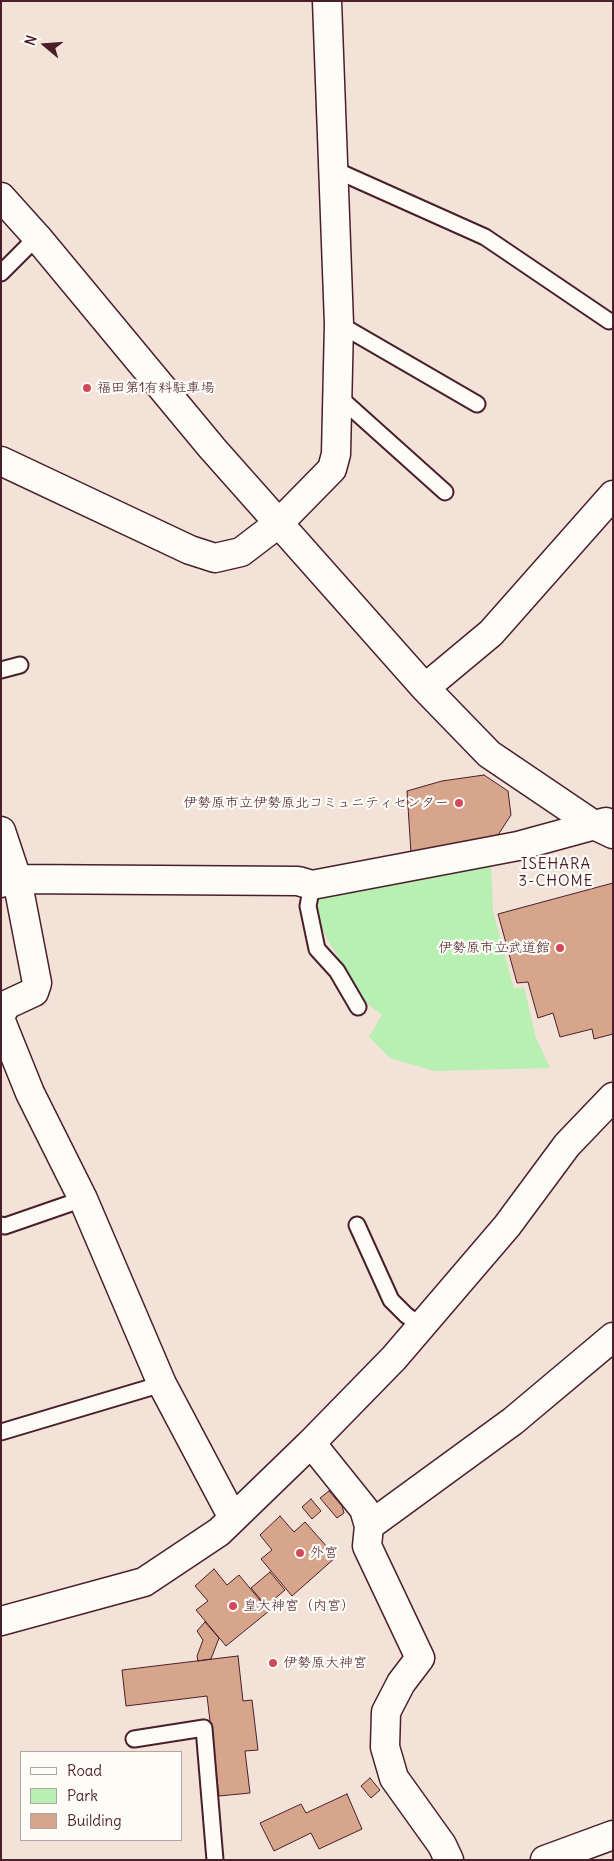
<!DOCTYPE html>
<meta charset="utf-8">
<style>
body{margin:0}
#map{position:relative;width:614px;height:1861px;overflow:hidden;background:#f2e2d7;font-family:Delius,sans-serif}
canvas{display:block}
.frame{position:absolute;inset:0;border:2px solid #4a1f2b;pointer-events:none}
.legend{position:absolute;left:20px;top:1751px;width:162px;height:90px;box-sizing:border-box;background:#fdfcf7;border:1px solid #b5a4a5;margin:0;padding:6px 9px;list-style:none;font-size:15px;color:#4a1f2b}
.legend li{display:flex;align-items:center;gap:10px;height:25px}
.legend b{width:25px;border:1px solid #b5a4a5}
.north{position:absolute;left:20px;top:20px;width:50px;height:50px;-webkit-text-stroke:4px #fdfcf7;paint-order:stroke;rotate:288deg;font-size:14px;font-weight:700;line-height:20px;text-align:center;color:#4a1f2b}
.north::after{content:'';display:block;margin:auto;width:18px;height:22px;background:#4a1f2b;clip-path:polygon(50% 0,100% 100%,50% 72%,0 100%)}
</style>
<div id="map">
<canvas width="614" height="1861"></canvas>
<div class="frame"></div>
<ul class="legend">
<li><b style="height:6px;background:#fdfcf7"></b>Road</li>
<li><b style="height:14px;background:#b8efb2"></b>Park</li>
<li><b style="height:14px;background:#d7a58b"></b>Building</li>
</ul>
<div class="north">N</div>
</div>
<script>
const ctx = document.querySelector('canvas').getContext('2d');
ctx.lineJoin = 'round';
function fill(path, color) {
  ctx.fillStyle = color;
  ctx.fill(path, 'evenodd');
}
function shape(rows) {
  const path = new Path2D();
  for (const r of rows) {
    path.moveTo(r[0], r[1]);
    for (let i = 2; i < r.length; i += 2) path.lineTo(r[i], r[i + 1]);
  }
  return path;
}
function strokePath(path, color, width, dash) {
  ctx.strokeStyle = color;
  ctx.lineWidth = width;
  ctx.lineCap = dash ? 'butt' : 'round';
  ctx.setLineDash(dash || []);
  ctx.stroke(path);
}
function drawText(font, color, halo, rows, align = 'center') {
  ctx.font = font + ' Delius,"Klee One",sans-serif';
  ctx.lineWidth = 4.5;
  ctx.setLineDash([]);
  ctx.textBaseline = 'middle';
  ctx.strokeStyle = halo;
  ctx.fillStyle = color;
  for (const [text, x, y, turn = 0] of rows) {
    ctx.save();
    ctx.translate(x, y);
    ctx.rotate((+turn || 0) * Math.PI / 180);
    ctx.textAlign = isNaN(turn) ? turn : align;
    if (halo) ctx.strokeText(text, 0, 0);
    ctx.fillText(text, 0, 0);
    ctx.restore();
  }
}
const green = shape([
 [491,863,493,911,514,989,524,987,536,1038,550,1068,434,1071,390,1058,369,1037,382,1015,364,1001,326,937,318,920,318,900,325,890]
]);
const building = shape([
 [484,775,508,791,511,815,498,835,411,853,407,791,442,781,484,775],
 [613,883,613,1034,594,1039,592,1029,560,1037,553,1013,538,1018,528,982,517,983,498,914,613,883],
 [329,1491,342,1506,344,1513,337,1518,320,1498,329,1491],
 [311,1499,321,1511,312,1519,302,1507,311,1499],
 [280,1516,294,1532,305,1522,336,1557,292,1596,261,1559,272,1550,260,1535,280,1516],
 [214,1569,227,1585,239,1575,269,1611,226,1646,196,1610,208,1601,195,1586,214,1569],
 [270,1572,285,1590,266,1606,251,1588,270,1572],
 [205,1622,219,1638,211,1659,198,1661,197,1656,203,1640,197,1631,205,1622],
 [238,1656,243,1701,252,1700,258,1750,245,1751,250,1793,219,1796,207,1696,126,1706,122,1670,238,1656],
 [370,1778,380,1790,371,1798,361,1786,370,1778],
 [347,1794,362,1829,319,1849,311,1833,274,1851,260,1823,301,1804,306,1813,347,1794]
]);
const lane = shape([
 [333,169,485,237,609,321],
 [1,273,37,237],
 [339,324,477,404],
 [338,396,445,492],
 [1,670,20,665],
 [312,885,308,906,317,949,337,971,358,1007],
 [1,1225,5,1226,83,1199],
 [357,1225,391,1300,406,1315,421,1326],
 [1,1432,162,1384],
 [134,1739,204,1728,215,1860]
]);
const street = shape([
 [1,197,37,237,212,448,425,688,489,754,594,825,613,834],
 [1,461,190,550,215,558,241,552,279,523,332,469,336,454,339,324,327,1],
 [425,688,491,633,613,495],
 [1,831,17,879,37,983,34,992,6,1005,1,1015],
 [1,883,17,879,298,881,312,885,518,846,606,822],
 [1,1021,30,1093,83,1199,162,1384,233,1518],
 [311,1443,394,1358,507,1226,567,1145,613,1097],
 [369,1526,513,1421,613,1337],
 [1,1621,144,1582,219,1532,311,1443,364,1509,369,1526,367,1546,420,1658,401,1683,386,1712,385,1747,394,1778,442,1845,449,1860]
]);
const primary = shape([
 [545,1860,613,1835]
]);
const markers = [
 [87,388,5,"#d1495b"],
 [459,803,5,"#d1495b"],
 [560,948,5,"#d1495b"],
 [300,1553,5,"#d1495b"],
 [233,1606,5,"#d1495b"],
 [273,1663,5,"#d1495b"]
];
const poiNames = [
 ["福田第1有料駐車場",97,388],
 ["伊勢原市立伊勢原北コミュニティセンター",449,803,"right"],
 ["伊勢原市立武道館",550,948,"right"],
 ["外宮",310,1553],
 ["皇大神宮（内宮）",243,1606],
 ["伊勢原大神宮",283,1663]
];
const neighbourhoodNames = [
 ["ISEHARA",556,865],
 ["3-CHOME",556,882]
];
fill(green, '#b8efb2');
fill(building, '#d7a58b');
strokePath(building, '#4a1f2b', 1);
strokePath(lane, '#4a1f2b', 19);
strokePath(street, '#4a1f2b', 31);
strokePath(primary, '#4a1f2b', 31);
strokePath(lane, '#fdfcf7', 15);
strokePath(street, '#fdfcf7', 28);
strokePath(primary, '#fdfcf7', 28);
for (const [x, y, r, color] of markers) {
  const dot = new Path2D();
  dot.arc(x, y, r, 0, 2 * Math.PI);
  ctx.fillStyle = color;
  ctx.fill(dot);
  strokePath(dot, '#fdfcf7', 2);
}
drawText('14px', '#4a1f2b', '#fdfcf7', poiNames, 'left');
ctx.letterSpacing = '1px';
drawText('15px', '#4a1f2b', '#fdfcf7', neighbourhoodNames);
ctx.letterSpacing = '0px';
</script>
